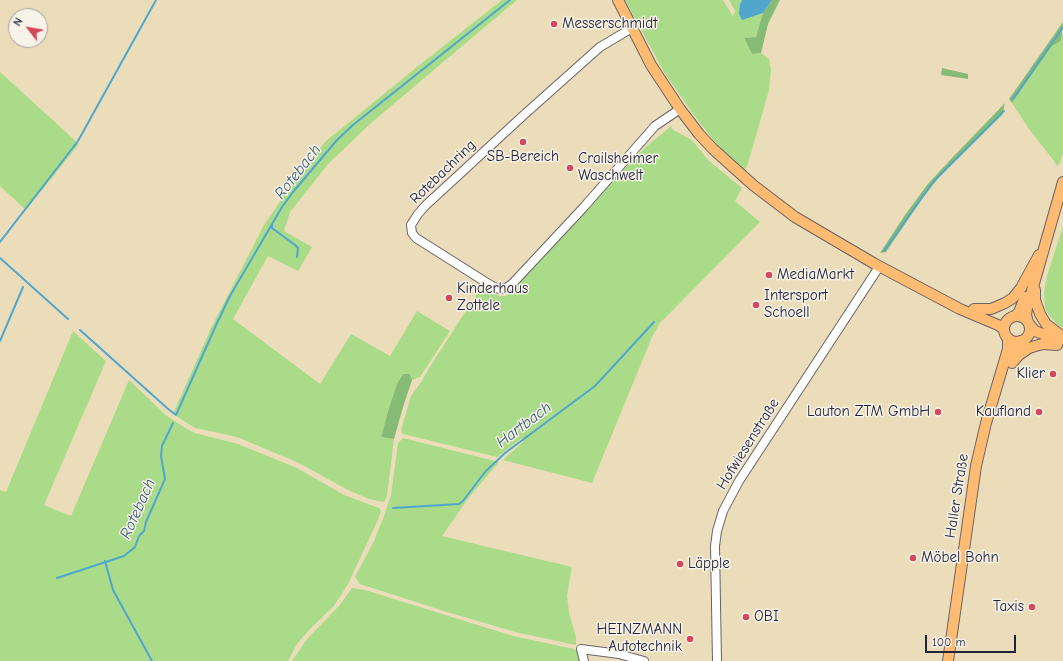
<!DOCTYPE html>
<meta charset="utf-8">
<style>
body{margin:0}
#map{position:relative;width:1063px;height:661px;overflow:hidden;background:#ecddba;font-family:"Comic Neue",sans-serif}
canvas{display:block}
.north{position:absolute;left:8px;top:8px;width:40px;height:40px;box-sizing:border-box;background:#f7f3e8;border:1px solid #a29fa3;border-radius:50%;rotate:301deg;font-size:11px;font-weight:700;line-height:16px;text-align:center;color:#22223b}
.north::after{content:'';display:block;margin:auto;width:14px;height:18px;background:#d1495b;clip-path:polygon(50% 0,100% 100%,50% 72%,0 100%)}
.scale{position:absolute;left:925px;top:635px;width:91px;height:18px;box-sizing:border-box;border:2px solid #22223b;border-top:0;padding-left:5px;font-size:12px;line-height:14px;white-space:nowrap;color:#22223b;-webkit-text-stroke:3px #f7f3e8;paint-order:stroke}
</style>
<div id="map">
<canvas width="1063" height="661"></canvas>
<div class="north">N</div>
<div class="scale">100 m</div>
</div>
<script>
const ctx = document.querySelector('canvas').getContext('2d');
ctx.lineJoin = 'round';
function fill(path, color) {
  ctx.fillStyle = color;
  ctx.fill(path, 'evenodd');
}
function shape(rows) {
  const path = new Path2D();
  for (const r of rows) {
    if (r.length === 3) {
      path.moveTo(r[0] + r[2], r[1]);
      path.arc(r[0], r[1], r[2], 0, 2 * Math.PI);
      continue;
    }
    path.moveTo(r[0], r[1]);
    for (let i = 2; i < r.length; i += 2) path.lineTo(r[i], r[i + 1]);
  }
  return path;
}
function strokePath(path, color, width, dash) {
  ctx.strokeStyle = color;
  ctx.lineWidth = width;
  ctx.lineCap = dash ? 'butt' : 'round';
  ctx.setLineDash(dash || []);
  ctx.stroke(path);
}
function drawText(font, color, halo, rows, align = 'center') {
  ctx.font = font + ' "Comic Neue",sans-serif';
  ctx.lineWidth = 3;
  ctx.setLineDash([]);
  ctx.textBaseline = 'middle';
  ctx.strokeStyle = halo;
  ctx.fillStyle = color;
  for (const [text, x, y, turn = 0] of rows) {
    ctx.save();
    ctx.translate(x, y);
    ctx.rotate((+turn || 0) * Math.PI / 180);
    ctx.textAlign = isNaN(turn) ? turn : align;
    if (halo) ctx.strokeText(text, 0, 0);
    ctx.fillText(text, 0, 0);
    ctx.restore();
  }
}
const green = shape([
 [502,0,517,0,461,47,370,124,329,163,290,212,284,231,312,247,298,271,268,256,233,319,320,384,351,334,390,356,417,311,450,331,420,377,412,380,410,374,403,374,397,384,389,408,381,437,394,439,387,496,384,502,369,499,346,489,299,463,237,437,195,428,173,414,212,326,264,225,300,172,326,141,417,67],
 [625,0,723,0,733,16,735,11,729,0,742,0,740,4,742,19,763,13,756,37,744,38,752,54,761,53,769,59,771,69,769,90,747,167,743,170,719,147,696,118,664,72],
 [1063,30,1063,153,1060,163,1057,166,1054,161,1029,129,1012,103,1052,46,1061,41],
 [0,72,79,144,26,210,0,186],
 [671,126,673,130,692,140,708,160,742,188,735,201,760,222,660,323,652,337,592,483,503,460,523,442,522,438,497,457,403,434,401,430,411,396,421,382,433,362,480,289,491,295,493,292,499,296,506,296,616,177,647,146],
 [1063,226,1063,328,1057,324,1049,315,1045,308,1044,293,1047,276],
 [73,331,106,361,44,505,71,516,129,380,167,416,187,429,195,433,238,444,297,468,344,495,379,508,381,511,378,520,348,584,334,606,309,630,297,644,288,661,0,661,0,490,6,492],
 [403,438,499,462,470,496,442,536,572,567,567,595,569,613,576,637,576,645,515,632,447,612,360,584,355,577,373,543,384,516,391,495,398,443],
 [352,588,365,590,513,636,574,649,580,653,582,661,292,661,307,639,339,606]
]);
const forest = shape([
 [772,0,780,0,768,24,761,53,752,54,744,38,756,37,763,13],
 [1063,22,1061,41,1052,46,1012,103,1009,99],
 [942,68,968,74,968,79,941,75],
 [1005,103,1002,115,940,176,922,199,886,252,880,253,905,215,927,185,952,158],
 [403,374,410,374,412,380,403,407,394,439,381,437,389,408,397,384]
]);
const water = shape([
 [742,0,772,0,763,13,742,20,739,14,740,4]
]);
const stream = shape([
 [1013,99,1063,27],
 [272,225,272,228,295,245,298,248,297,257],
 [0,242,78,141,156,0],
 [884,251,933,182,1004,111],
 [0,258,68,319],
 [80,330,167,408,176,415,217,323,230,296,282,207,293,192,337,140,353,125,510,0],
 [0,341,23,287],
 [393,508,459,504,463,501,485,472,505,453,595,386,654,322],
 [105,561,113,590,152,661],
 [57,578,124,556,135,547,139,536,144,531,146,522,165,479,161,456,162,446,173,423]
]);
const minor = shape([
 [632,28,600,47,526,113,426,205,418,214,411,225,412,233,416,238,484,281,496,288,500,289,506,288,512,284,583,208,655,126,680,109],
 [584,661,581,649,619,654,644,661],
 [717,661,715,546,717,531,723,511,739,481,879,267]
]);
const major = shape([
 [618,0,651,65,680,109,699,134,713,149,753,185,795,217,875,264,960,309,998,325,1004,329],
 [1035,290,1035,300,1040,314,1046,324,1063,337],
 [974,309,991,309,1005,303,1013,298,1021,288,1039,255],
 [1015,316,1019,312,1025,297],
 [1017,329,13],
 [1028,322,1026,315,1027,308,1063,182],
 [1029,324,1035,331,1040,333,1061,340],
 [1011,361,1014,351,1020,341],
 [1012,363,1019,355,1029,348,1042,344,1057,345],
 [948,661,976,466,986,423,1008,349,1008,338]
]);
const markers = [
 [554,24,4,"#d1495b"],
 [523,142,4,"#d1495b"],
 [570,168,4,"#d1495b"],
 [769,275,4,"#d1495b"],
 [449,298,4,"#d1495b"],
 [756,305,4,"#d1495b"],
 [1053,374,4,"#d1495b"],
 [938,412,4,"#d1495b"],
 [1039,412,4,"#d1495b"],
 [913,558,4,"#d1495b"],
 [680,564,4,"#d1495b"],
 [1032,607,4,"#d1495b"],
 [746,617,4,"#d1495b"],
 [690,639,4,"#d1495b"]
];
const poiNames = [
 ["Messerschmidt",562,24],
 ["SB-Bereich",523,157,"center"],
 ["Crailsheimer",578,159],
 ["Waschwelt",578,176],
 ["MediaMarkt",777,275],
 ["Kinderhaus",457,289],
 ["Zottele",457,306],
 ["Intersport",764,296],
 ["Schoell",764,313],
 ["Klier",1045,374,"right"],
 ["Lauton ZTM GmbH",930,412,"right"],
 ["Kaufland",1031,412,"right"],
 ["Möbel Bohn",921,558],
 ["Läpple",688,564],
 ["Taxis",1024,607,"right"],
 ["OBI",754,617],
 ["HEINZMANN",682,630,"right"],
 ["Autotechnik",682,647,"right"]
];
const streetNames = [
 ["Rotebachring",443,172,-44],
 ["Hofwiesenstraße",748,444,-58],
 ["Haller Straße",957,496,-81]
];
const waterNames = [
 ["Rotebach",298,172,-52],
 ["Hartbach",524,425,-37],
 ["Rotebach",138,509,-66]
];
fill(green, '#a9db89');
fill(forest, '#86bb75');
fill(water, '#50a6cd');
strokePath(stream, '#50a6cd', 2);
strokePath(minor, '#696367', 10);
strokePath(major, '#696367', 12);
strokePath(minor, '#fff', 8);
strokePath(major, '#febb71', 10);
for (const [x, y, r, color] of markers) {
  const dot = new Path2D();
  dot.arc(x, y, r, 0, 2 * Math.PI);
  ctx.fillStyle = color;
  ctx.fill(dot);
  strokePath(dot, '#f7f3e8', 1.5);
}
drawText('15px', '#22223b', '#f7f3e8', poiNames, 'left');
drawText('15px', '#22223b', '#f7f3e8', streetNames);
drawText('italic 16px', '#345775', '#f7f3e8', waterNames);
</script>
